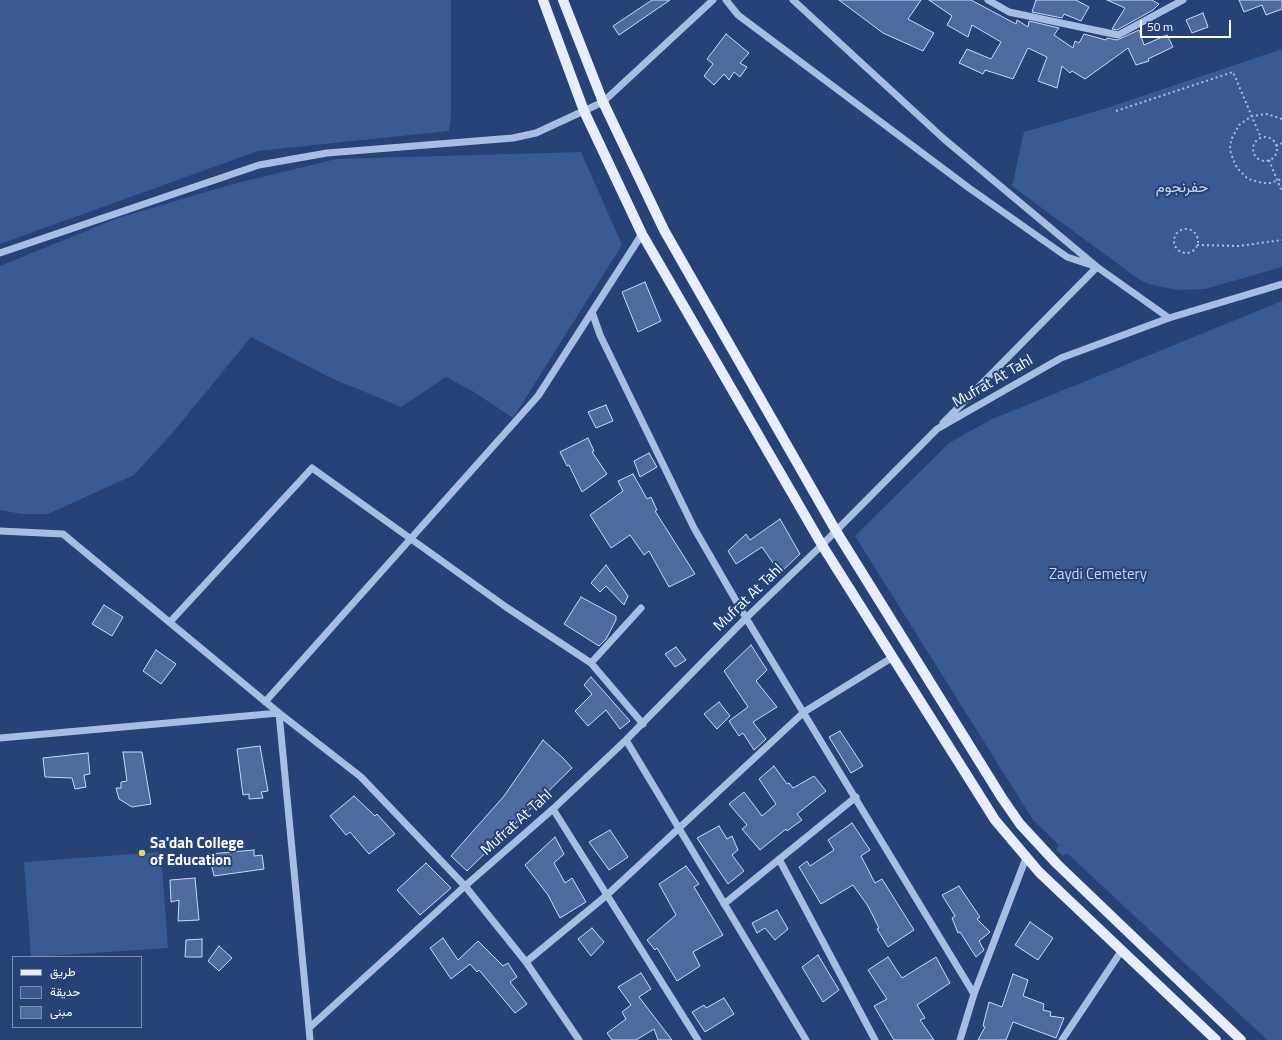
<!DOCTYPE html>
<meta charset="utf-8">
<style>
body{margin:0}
#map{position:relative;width:1282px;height:1040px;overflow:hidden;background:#264277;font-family:"Titillium Web",Vazirmatn,sans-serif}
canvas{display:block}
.legend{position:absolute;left:12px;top:956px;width:130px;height:72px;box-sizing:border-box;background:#264277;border:1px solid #7d8ead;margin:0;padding:5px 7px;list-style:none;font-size:12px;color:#fff}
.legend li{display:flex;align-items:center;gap:8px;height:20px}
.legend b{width:20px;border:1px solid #7d8ead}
.scale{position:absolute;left:1140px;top:20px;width:91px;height:18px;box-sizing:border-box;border:2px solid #fff;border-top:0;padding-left:5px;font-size:12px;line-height:14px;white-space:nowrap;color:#fff;-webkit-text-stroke:3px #264277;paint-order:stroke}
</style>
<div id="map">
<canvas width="1282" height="1040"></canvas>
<ul class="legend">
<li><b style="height:5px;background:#e6edfc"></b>طريق</li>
<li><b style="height:11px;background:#3a5a94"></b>حديقة</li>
<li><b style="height:11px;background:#4e6ba0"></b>مبنى</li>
</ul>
<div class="scale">50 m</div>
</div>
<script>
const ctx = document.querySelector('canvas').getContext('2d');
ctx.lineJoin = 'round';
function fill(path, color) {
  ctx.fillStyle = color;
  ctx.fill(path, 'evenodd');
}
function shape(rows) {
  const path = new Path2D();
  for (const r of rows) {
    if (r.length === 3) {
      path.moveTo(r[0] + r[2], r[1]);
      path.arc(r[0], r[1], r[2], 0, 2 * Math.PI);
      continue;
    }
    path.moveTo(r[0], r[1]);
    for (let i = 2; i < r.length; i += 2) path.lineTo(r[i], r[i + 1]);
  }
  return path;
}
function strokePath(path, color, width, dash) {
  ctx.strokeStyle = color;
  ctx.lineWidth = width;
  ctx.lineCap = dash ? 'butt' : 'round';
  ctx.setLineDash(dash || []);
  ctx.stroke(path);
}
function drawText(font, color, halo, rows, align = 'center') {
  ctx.font = font + ' "Titillium Web",Vazirmatn,sans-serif';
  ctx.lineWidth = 4;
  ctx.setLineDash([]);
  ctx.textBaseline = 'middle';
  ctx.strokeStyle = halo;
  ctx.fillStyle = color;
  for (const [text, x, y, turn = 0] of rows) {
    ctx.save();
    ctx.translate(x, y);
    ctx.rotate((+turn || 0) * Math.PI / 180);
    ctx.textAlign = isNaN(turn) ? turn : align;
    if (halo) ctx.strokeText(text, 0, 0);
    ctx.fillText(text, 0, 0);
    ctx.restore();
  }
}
const green = shape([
 [0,0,451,0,451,117,449,131,258,151,0,244],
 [1282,49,1282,267,1205,289,1177,290,1148,284,1137,278,1012,186,1024,132,1107,108],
 [581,152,622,245,513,418,474,392,446,377,401,407,331,378,251,337,175,430,134,475,48,514,22,514,0,510,0,266,118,218,233,184,336,159],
 [1282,301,1282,1040,1267,1040,1067,853,1063,856,1056,850,1059,845,1033,820,855,536,949,443,990,420],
 [161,852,168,948,31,957,24,862]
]);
const building = shape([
 [652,0,670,0,619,35,613,26,652,0],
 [839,0,921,0,908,19,934,33,923,51,883,33,839,0],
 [929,0,971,0,1016,24,1017,20,1028,27,1029,21,1059,28,1054,35,1073,48,1075,41,1079,43,1084,34,1106,40,1107,38,1117,40,1139,30,1144,45,1167,35,1173,47,1148,59,1149,61,1136,65,1128,48,1085,79,1072,71,1070,73,1062,66,1057,88,1038,81,1047,57,1028,48,1013,79,985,70,983,74,959,63,967,49,991,59,1001,42,972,25,968,37,947,25,952,16,929,0],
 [1036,0,1076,0,1089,7,1081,21,1064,14,1062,18,1032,12,1036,0],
 [1107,0,1152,0,1159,4,1153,10,1117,30,1112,29,1125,8,1107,0],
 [1239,0,1282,0,1282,9,1266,15,1262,5,1244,12,1239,0],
 [1203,13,1208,27,1192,33,1186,20,1203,13],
 [726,34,749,53,740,63,747,67,740,77,734,72,729,80,724,74,714,85,704,76,713,64,707,59,726,34],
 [645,282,661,321,638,332,622,292,645,282],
 [606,405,613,421,596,428,588,412,606,405],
 [588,438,594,451,592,452,607,474,582,492,569,465,567,466,560,452,588,438],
 [649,453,657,467,640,477,634,461,649,453],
 [633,474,647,499,651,497,657,510,655,511,695,574,669,587,649,551,644,555,630,535,611,548,590,515,623,491,618,481,633,474],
 [780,519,800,554,780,573,762,547,736,564,728,551,746,534,750,540,780,519],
 [606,565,628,596,624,605,606,586,600,592,591,583,606,565],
 [581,597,616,616,616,620,606,639,599,646,564,624,581,597],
 [104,605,123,617,112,636,92,624,104,605],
 [751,645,767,670,756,681,777,707,753,722,766,739,754,750,743,733,739,736,729,721,748,707,724,671,751,645],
 [676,647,686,660,675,667,665,654,676,647],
 [156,650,176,664,161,684,143,671,156,650],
 [591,677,630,721,620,729,606,710,588,726,575,711,592,694,584,685,591,677],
 [719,702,730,716,717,729,704,714,719,702],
 [840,731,863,766,851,773,829,737,840,731],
 [543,740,564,759,572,768,467,871,451,856,504,796,543,740],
 [260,746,268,791,261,792,263,798,249,799,249,794,243,795,237,749,260,746],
 [123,752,142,752,151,804,132,807,119,799,116,788,121,788,121,782,127,781,123,752],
 [88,753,90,774,84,775,86,787,75,789,72,778,45,777,43,758,88,753],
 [774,766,787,784,789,783,793,788,814,776,826,791,797,814,802,820,787,831,786,829,760,850,742,829,747,825,729,804,744,792,762,816,776,804,759,779,774,766],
 [354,796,375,816,377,814,395,834,369,854,350,832,346,835,330,816,354,796],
 [852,823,870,850,861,856,875,883,882,879,914,930,888,947,877,929,879,928,868,906,853,885,821,904,799,867,807,861,810,866,834,850,828,840,852,823],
 [719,826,727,839,732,836,738,850,732,855,744,871,728,884,697,838,719,826],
 [610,830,628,857,609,870,589,842,610,830],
 [555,837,564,854,554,863,565,883,572,878,586,902,560,918,548,895,525,865,555,837],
 [254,850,254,856,262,855,264,869,214,876,209,854,254,850],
 [426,863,451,888,420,915,397,890,426,863],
 [686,866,699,884,694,887,723,935,693,952,700,966,677,981,657,948,655,950,647,940,676,915,659,884,686,866],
 [195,878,199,920,178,921,179,900,171,902,170,880,195,878],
 [959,886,980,917,977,919,990,932,979,941,984,950,976,957,960,932,958,933,952,918,955,916,942,895,959,886],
 [777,910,788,929,775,940,765,928,757,933,752,923,777,910],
 [1030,922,1053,938,1038,960,1015,945,1030,922],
 [592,928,604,942,591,956,578,939,592,928],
 [443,938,458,960,478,941,503,966,508,963,517,977,510,982,527,1004,515,1013,479,970,477,972,470,964,451,979,430,948,443,938],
 [202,939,202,957,185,957,186,940,202,939],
 [219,946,232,958,219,971,208,961,219,946],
 [818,955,839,990,823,1002,802,967,818,955],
 [888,957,902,978,936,957,950,983,917,1005,925,1018,920,1020,934,1040,894,1040,874,1006,887,999,868,970,888,957],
 [641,973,651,989,639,997,672,1040,658,1040,654,1029,636,1040,612,1040,607,1033,626,1019,622,1012,631,1005,618,987,641,973],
 [1013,974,1028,980,1023,996,1044,1004,1043,1010,1051,1012,1050,1016,1064,1018,1056,1038,1013,1022,1006,1040,978,1040,985,1027,983,1026,989,1002,1002,1007,1013,974],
 [724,998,734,1014,705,1032,692,1012,704,1005,706,1008,724,998]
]);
const path = shape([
 [1116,111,1233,72,1261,138],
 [1282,119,1267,114,1252,116,1239,125,1232,138,1230,146,1231,154,1237,168,1248,179,1263,183,1270,183,1282,179],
 [1265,149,12],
 [1276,146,1282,143],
 [1269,160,1282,192],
 [1186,241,12],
 [1197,245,1239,246,1282,240]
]);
const minor = shape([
 [726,0,738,15,969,188,1067,257,1097,267,1169,318],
 [793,0,944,139,1097,267,943,423],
 [988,0,1009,12,1118,35,1183,0],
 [0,253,259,165,327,153,513,138,536,133,603,102,713,0],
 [592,312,600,335,694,528,746,618,974,994],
 [0,531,63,534,279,713,361,777,465,886,526,962,579,1040],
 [170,622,312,468,506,607,591,663,643,724],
 [591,663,641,608],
 [265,702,538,396,642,234],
 [0,738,279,713,309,1028],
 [626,740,806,1040],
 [553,809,698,1040],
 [779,859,875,1040],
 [724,904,856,797],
 [526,962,607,895,804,712,893,657],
 [310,1040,309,1028,465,886,553,809,626,740,746,618,822,545,937,429,1061,358,1169,318,1282,284],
 [960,1040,974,994,1026,858],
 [1062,1040,1122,950]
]);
const major = shape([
 [543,0,584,111,642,234,822,545,995,820,1039,872,1216,1040],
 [563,0,603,102,664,230,836,531,1002,798,1020,824,1057,864,1241,1040]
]);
const markers = [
 [142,853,4,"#ebd26d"]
];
const parkNames = [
 ["حفرنجوم",1182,188],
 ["Zaydi Cemetery",1098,575]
];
const streetNames = [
 ["Mufrat At Tahl",993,382,-30],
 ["Mufrat At Tahl",749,598,-44],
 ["Mufrat At Tahl",517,823,-42]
];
const poiNames = [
 ["Sa'dah College",150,844],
 ["of Education",150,861]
];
fill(green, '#3a5a94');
fill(building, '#4e6ba0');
strokePath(building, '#cad8f2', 1);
strokePath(path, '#a7bde2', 2, [2, 3]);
strokePath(minor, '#a7bde2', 7);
strokePath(major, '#e6edfc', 10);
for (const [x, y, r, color] of markers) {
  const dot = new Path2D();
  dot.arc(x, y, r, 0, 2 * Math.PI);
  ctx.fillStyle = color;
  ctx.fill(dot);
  strokePath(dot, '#264277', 1.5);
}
drawText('15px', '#cad8f2', '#264277', parkNames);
drawText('15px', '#fff', '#264277', streetNames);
drawText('bold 15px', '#fff', '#264277', poiNames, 'left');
</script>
